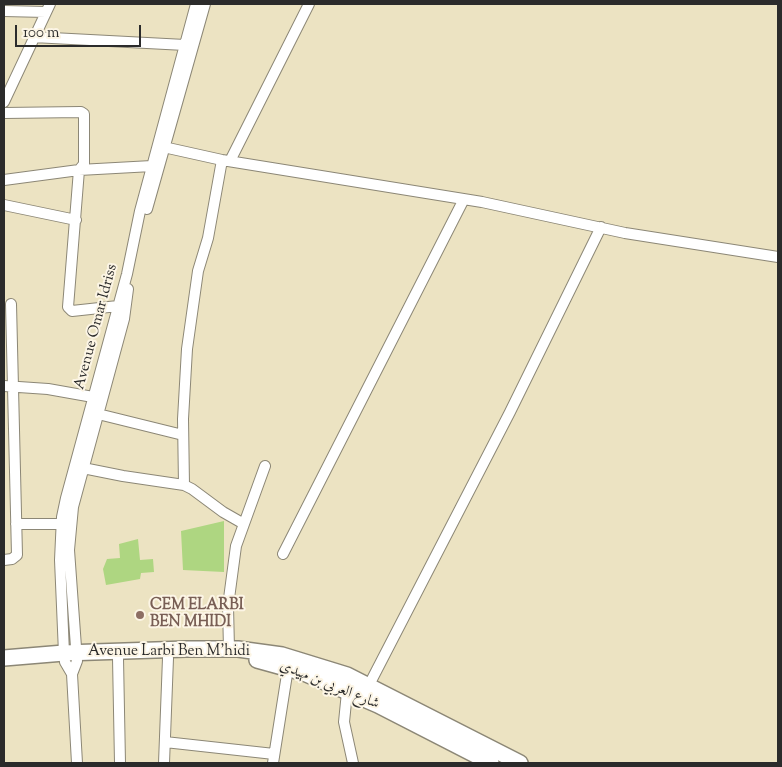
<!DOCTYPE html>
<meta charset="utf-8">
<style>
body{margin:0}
#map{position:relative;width:782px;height:767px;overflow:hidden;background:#ece3c2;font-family:"Sorts Mill Goudy",serif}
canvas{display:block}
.frame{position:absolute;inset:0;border:5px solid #2b2b2b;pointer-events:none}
.scale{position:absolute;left:15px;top:25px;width:126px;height:22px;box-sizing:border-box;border:2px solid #2b2b2b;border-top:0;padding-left:6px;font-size:15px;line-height:18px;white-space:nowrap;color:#2b2b2b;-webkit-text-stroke:4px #fcf5e5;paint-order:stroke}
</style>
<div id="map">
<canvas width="782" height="767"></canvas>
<div class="frame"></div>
<div class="scale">100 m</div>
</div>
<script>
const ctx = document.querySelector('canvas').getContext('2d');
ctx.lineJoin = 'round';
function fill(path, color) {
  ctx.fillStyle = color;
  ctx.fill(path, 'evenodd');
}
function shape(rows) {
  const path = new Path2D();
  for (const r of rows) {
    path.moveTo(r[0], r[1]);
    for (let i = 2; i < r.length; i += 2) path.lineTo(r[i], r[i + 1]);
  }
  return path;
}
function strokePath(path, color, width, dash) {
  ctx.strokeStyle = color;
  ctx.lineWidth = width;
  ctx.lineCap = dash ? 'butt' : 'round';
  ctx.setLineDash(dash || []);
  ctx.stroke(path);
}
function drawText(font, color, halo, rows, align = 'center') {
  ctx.font = font + ' "Sorts Mill Goudy",Amiri,serif';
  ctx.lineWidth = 4;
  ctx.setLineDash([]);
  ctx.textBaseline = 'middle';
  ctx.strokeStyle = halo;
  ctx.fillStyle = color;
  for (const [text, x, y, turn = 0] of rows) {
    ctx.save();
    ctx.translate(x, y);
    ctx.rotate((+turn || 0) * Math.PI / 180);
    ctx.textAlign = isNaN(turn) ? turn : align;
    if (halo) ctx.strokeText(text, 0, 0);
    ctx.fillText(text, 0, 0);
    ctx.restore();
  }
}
const green = shape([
 [224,521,224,572,183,570,181,531],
 [138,539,140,560,153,559,154,572,141,573,140,579,106,585,103,569,107,559,120,558,119,544]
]);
const street = shape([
 [4,11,46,12],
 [33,37,185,45],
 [4,102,50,4],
 [4,113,81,112,84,114,84,164,79,170,68,307,72,311,118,306],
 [159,146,222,160,482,202,625,233,778,257],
 [230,161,309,4],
 [4,180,79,170,152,166],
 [4,205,76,220],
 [147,209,205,4],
 [4,386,48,389,93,397],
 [98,414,183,435],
 [78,467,123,476,184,485,192,489,223,512,244,524],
 [184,485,183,419,187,349,198,271,208,238,222,160],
 [16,524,62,524],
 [283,554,464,199],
 [4,560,12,559,17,555,11,304],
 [229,649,228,606,236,546,265,466],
 [118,658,120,763],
 [72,674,77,661,69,550,73,507,124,319,128,289],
 [369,685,510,412,601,227],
 [347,692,344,722,353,763],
 [165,742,274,754],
 [77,763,72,674,65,662,64,653,60,560,62,517,66,498,127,274,140,211,196,4],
 [164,763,168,658],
 [273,763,288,668]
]);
const secondary = shape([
 [4,658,64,653,186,649,238,649,282,655,347,675,520,763],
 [257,660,304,673,378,705,491,763]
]);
const markers = [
 [140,615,5,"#8d6e63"]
];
const streetNames = [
 ["Avenue Omar Idriss",97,327,-75],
 ["Avenue Larbi Ben M'hidi",169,652],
 ["شارع العربي بن مهيدي",329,686,22]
];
const educationNames = [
 ["CEM ELARBI",150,606],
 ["BEN MHIDI",150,623]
];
fill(green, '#aed681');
strokePath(street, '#8c8776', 12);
strokePath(secondary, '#8c8776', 18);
strokePath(street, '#fff', 10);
strokePath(secondary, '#fff', 15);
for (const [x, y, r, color] of markers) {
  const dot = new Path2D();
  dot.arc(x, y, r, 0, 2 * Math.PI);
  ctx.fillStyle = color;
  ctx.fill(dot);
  strokePath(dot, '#fcf5e5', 2);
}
drawText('15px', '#2b2b2b', '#fcf5e5', streetNames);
drawText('bold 15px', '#785e54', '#fcf5e5', educationNames, 'left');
</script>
